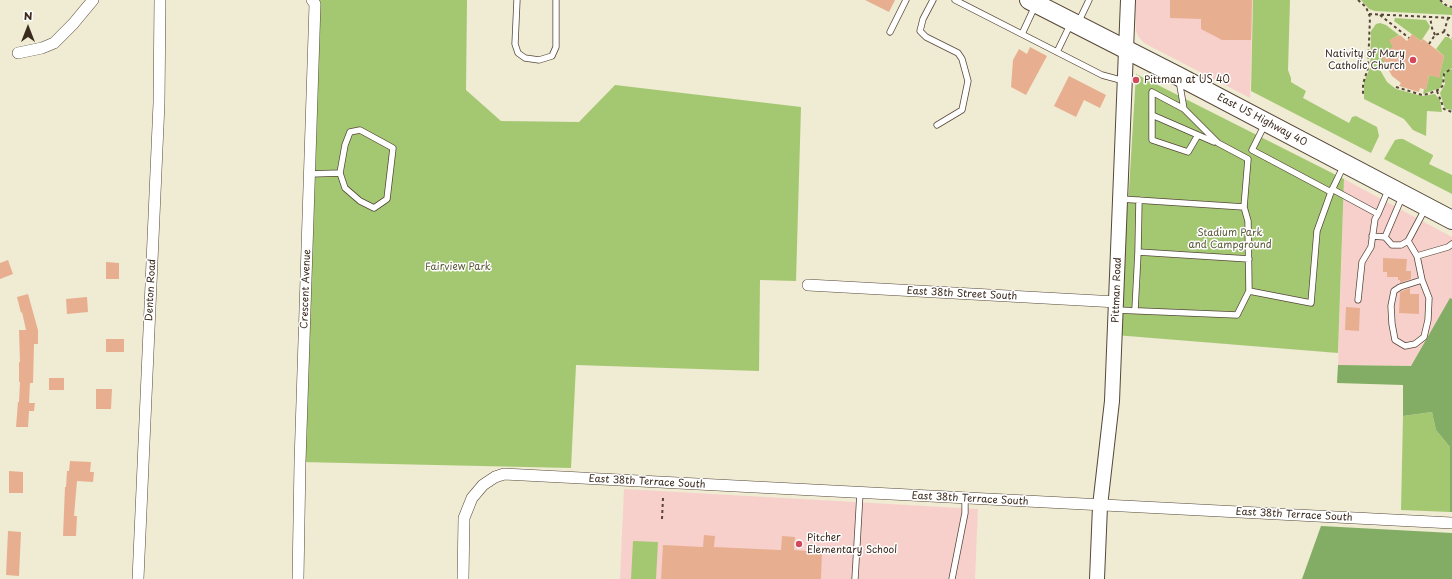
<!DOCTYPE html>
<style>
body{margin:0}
#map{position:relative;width:1452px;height:579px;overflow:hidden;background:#f0ebd3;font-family:"Playpen Sans",sans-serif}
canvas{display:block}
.north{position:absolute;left:8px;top:8px;width:40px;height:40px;-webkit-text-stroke:3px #fff;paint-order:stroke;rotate:0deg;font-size:11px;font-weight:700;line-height:16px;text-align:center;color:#3b2a1e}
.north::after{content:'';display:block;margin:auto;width:14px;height:18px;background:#3b2a1e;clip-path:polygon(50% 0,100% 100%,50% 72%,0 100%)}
</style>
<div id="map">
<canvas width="1452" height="579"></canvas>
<div class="north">N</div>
</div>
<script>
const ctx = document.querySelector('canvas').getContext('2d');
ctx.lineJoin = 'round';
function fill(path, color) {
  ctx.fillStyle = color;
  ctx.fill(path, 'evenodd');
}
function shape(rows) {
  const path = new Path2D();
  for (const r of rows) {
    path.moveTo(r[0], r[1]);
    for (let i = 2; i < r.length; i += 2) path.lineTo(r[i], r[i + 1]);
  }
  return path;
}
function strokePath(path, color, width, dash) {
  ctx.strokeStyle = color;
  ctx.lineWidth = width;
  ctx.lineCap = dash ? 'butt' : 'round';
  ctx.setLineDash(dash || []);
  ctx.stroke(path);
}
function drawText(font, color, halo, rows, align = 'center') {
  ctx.font = font + ' "Playpen Sans",sans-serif';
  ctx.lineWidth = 3;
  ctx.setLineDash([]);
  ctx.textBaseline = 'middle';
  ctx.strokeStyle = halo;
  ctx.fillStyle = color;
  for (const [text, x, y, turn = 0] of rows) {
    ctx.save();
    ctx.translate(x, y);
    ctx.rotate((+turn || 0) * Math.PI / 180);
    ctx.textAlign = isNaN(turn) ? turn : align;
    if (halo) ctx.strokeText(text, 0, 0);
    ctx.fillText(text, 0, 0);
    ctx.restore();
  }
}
const built = shape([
 [1135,0,1253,0,1250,98,1144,43,1138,36,1136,31],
 [1344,179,1452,237,1452,299,1450,299,1411,366,1338,365],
 [624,489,978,509,975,579,620,579]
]);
const green = shape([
 [312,0,467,0,466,90,501,121,579,122,615,85,801,107,796,281,760,280,759,371,576,365,571,468,300,462],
 [1253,0,1290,0,1288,70,1291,78,1291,82,1306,91,1303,98,1349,123,1352,117,1356,116,1377,127,1379,136,1371,153,1251,91],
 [1361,0,1439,0,1445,6,1452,8,1452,15,1375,11,1369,9],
 [1395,18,1426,20,1430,26,1429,29,1421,41,1394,21],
 [1376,24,1380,23,1386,25,1399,35,1390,40,1393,47,1386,64,1379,68,1387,82,1396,89,1422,96,1435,94,1440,100,1442,112,1427,111,1426,136,1413,130,1404,119,1364,99,1364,82,1370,68,1371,31],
 [1445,37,1448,37,1452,40,1452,67,1450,70,1452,69,1452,110,1446,109,1444,106,1440,93,1445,84,1444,76,1446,71,1443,74,1442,84,1440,88,1423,94,1424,89,1426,89,1429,75,1439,77,1444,56,1436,49],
 [1136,74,1344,179,1338,353,1115,335,1129,190],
 [1399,139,1403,139,1433,155,1433,156,1429,164,1452,175,1452,194,1384,159,1395,140],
 [1432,412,1436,430,1450,447,1450,512,1401,510,1403,416],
 [633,541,658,542,656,579,631,579]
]);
const forest = shape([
 [1450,298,1452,299,1452,512,1450,512,1450,447,1436,430,1432,412,1403,416,1403,385,1337,383,1338,365,1411,366],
 [1321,526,1452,533,1452,579,1302,579]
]);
const building = shape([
 [865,0,895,0,889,12],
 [1170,0,1252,0,1251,40,1222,40,1201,29,1201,19,1170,18],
 [1412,34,1421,41,1423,39,1444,56,1439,78,1429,75,1426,90,1420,88,1419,92,1399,86,1401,83,1392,76,1380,54,1393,47,1389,40,1400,35,1407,41],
 [1030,47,1047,56,1026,95,1011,87,1013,60,1019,49,1027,54],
 [1069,76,1106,95,1100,108,1084,100,1076,117,1054,106],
 [1383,258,1407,259,1406,271,1411,271,1411,279,1400,283,1400,280,1398,280,1398,277,1387,277,1387,272,1383,272],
 [8,260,13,274,0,279,0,263],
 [106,262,119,263,119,279,106,279],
 [1410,288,1410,294,1419,294,1419,314,1399,313,1400,292],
 [28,294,38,330,38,344,34,344,33,383,30,383,29,403,35,403,34,411,29,411,28,427,16,427,18,402,19,402,20,382,19,382,19,362,20,362,19,330,26,330,22,312,21,313,17,297],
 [87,297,88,312,67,314,66,299],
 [1346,307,1360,308,1359,331,1345,330],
 [106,339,124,339,124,352,106,352],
 [49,378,64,378,64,390,49,390],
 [96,389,112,389,111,409,96,409],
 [70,461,91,462,90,472,94,472,93,482,77,481,74,516,77,516,76,536,63,536,65,487,66,487,67,471,69,471],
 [9,471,23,472,23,493,9,493],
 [8,531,21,532,19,576,6,575],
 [704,535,715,536,714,547,781,550,782,536,795,537,794,550,822,552,821,579,661,579,663,545,703,547]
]);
const path = shape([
 [1358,0,1366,7,1370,17,1368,68,1363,84,1363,96],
 [1440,0,1447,6,1452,7],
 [1369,14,1430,17],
 [1380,15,1409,38],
 [1444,32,1448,18],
 [1435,35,1432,28,1430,17,1452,18],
 [1429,44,1435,35,1444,32,1452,38],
 [1396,87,1422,95,1428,94,1440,89,1443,85,1444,74,1452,68],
 [1437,91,1444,109,1452,112],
 [662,519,663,498]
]);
const service = shape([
 [517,0,515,44,518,53,525,58,539,60,552,56,556,47,556,0],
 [933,0,923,19,920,31,926,37,958,53,962,59,968,81,962,110,937,125],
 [955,0,1102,75,1124,81],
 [1078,23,1089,0],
 [890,32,906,0],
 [1022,34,1035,6],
 [1057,52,1071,23],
 [1184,109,1152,92,1152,140,1188,152,1198,135],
 [1152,115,1214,142],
 [310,174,340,173,345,188,360,201,374,208,387,199,393,148,360,130,350,132,345,145,340,173],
 [1332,189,1378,214],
 [1331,192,1344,165],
 [1121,199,1244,207,1248,159,1218,143,1184,109,1179,80],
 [1139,200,1138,252,1249,259],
 [1244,207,1248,221,1249,291],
 [1372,236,1385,237,1402,197],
 [1385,237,1392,245,1401,245,1408,241,1425,209],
 [1408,241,1417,256,1422,280,1429,298,1428,320,1424,337,1415,344,1405,346,1395,340,1392,324,1391,306,1394,291,1400,287,1422,280],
 [1417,256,1448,247,1452,244],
 [1358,300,1362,262,1371,247,1375,219,1378,214,1389,188],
 [1116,310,1237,315,1249,291,1311,303,1317,231,1331,192,1252,150,1265,124],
 [1135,310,1138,252],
 [855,579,860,493],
 [952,579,965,513,965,499]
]);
const minor = shape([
 [18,53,42,48,54,43,73,24,93,0],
 [808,285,1117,302],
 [138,579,159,103,160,0],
 [298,579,300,462,315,4,312,0],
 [463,579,464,518,472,498,483,485,495,477,504,474,1452,523]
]);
const tertiary = shape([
 [1097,579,1100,506,1112,401,1128,0]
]);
const primary = shape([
 [1029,0,1178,76,1452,220]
]);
const markers = [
 [1413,60,4,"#d1495b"],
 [1136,80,4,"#d1495b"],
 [799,544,4,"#d1495b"]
];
const poiNames = [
 ["Nativity of Mary",1405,54,"right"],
 ["Catholic Church",1405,66,"right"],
 ["Pittman at US 40",1144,80],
 ["Pitcher",807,538],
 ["Elementary School",807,550]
];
const streetNames = [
 ["East US Highway 40",1262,120,28],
 ["Crescent Avenue",306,289,-88],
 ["Denton Road",151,290,-87],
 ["Pittman Road",1117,290,-88],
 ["East 38th Street South",962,294,3],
 ["East 38th Terrace South",647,482,3],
 ["East 38th Terrace South",970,499,3],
 ["East 38th Terrace South",1294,515,3]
];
const parkNames = [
 ["Stadium Park",1230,233],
 ["and Campground",1230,245],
 ["Fairview Park",458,267]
];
fill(built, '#f7d0cc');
fill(green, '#a4c872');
fill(forest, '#83ac64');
fill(building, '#e7af90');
strokePath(service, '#564739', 7);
strokePath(minor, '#564739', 12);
strokePath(tertiary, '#564739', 16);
strokePath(primary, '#564739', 20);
strokePath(path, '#564739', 2, [3, 3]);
strokePath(service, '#fff', 5.5);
strokePath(minor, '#fff', 11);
strokePath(tertiary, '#fff', 14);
strokePath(primary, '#fff', 18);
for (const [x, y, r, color] of markers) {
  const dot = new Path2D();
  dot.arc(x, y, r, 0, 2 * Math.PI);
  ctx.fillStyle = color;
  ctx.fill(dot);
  strokePath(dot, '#fff', 1.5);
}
drawText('10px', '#3b2a1e', '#fff', poiNames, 'left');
drawText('10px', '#3b2a1e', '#fff', streetNames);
drawText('10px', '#5a5937', '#fff', parkNames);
</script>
